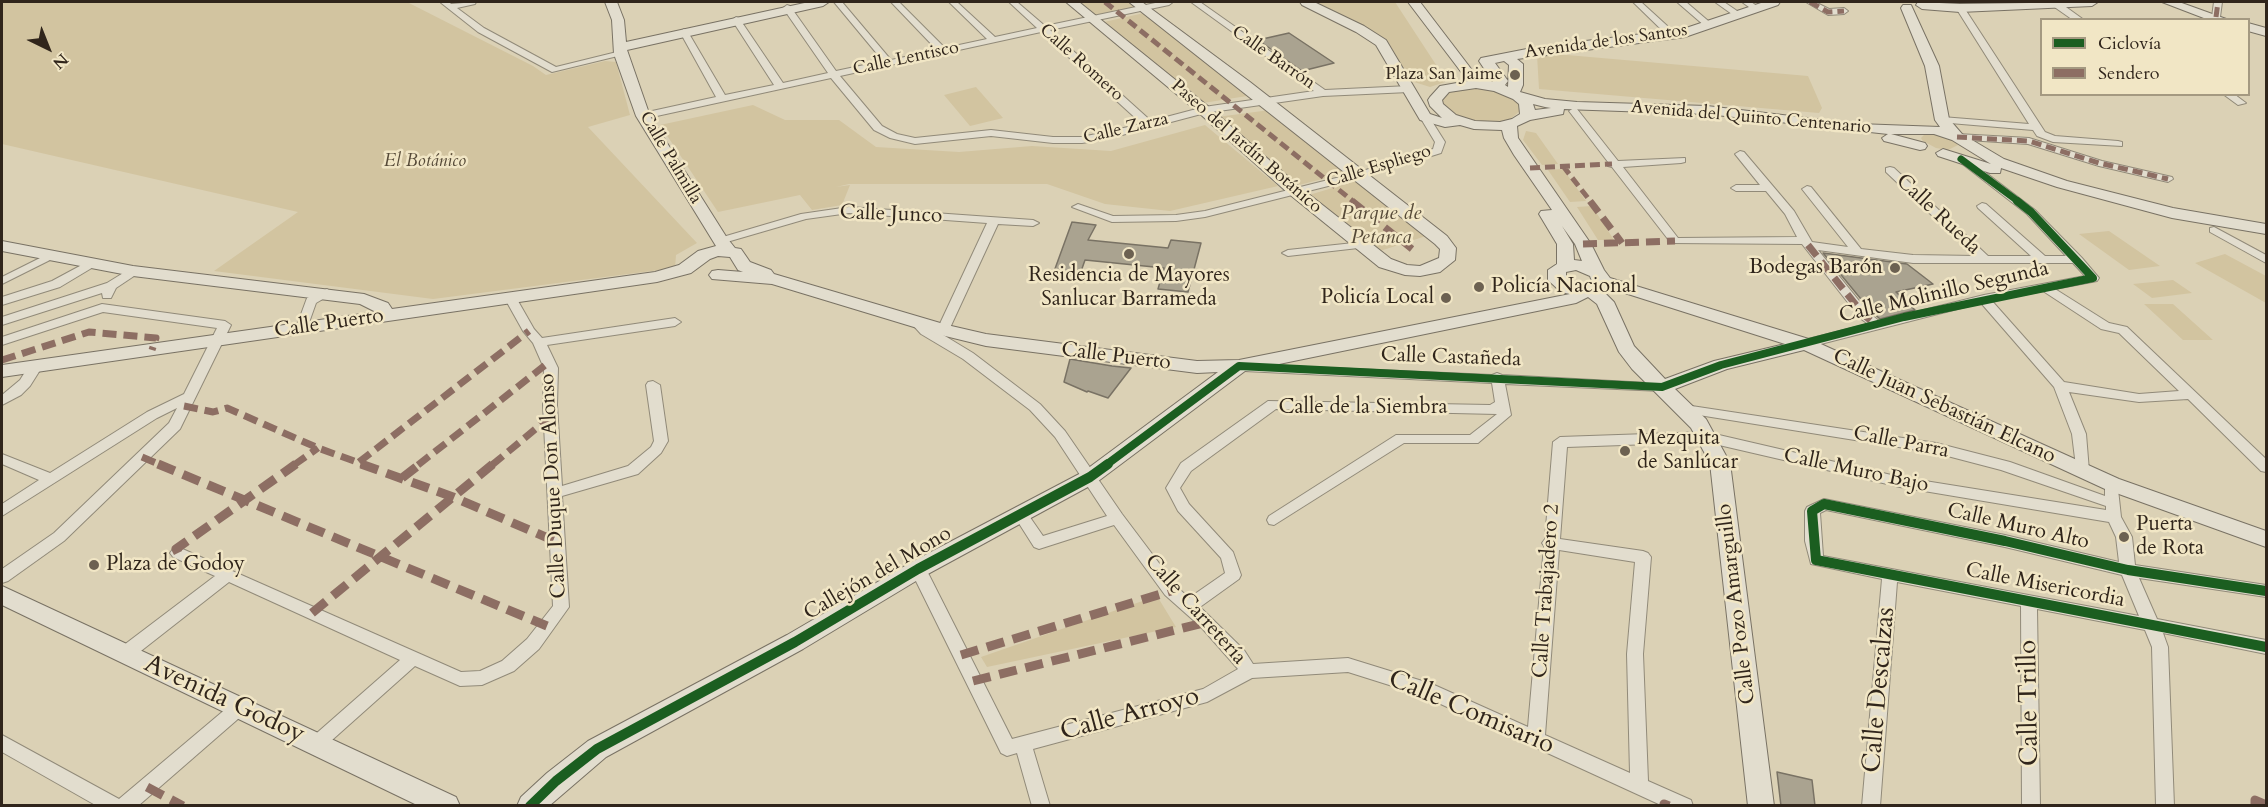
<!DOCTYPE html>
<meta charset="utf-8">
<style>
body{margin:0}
#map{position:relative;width:2268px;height:807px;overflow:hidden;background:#dbd1b5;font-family:Cardo,serif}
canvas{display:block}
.frame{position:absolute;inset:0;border:3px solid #30251b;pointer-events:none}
.legend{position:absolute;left:2040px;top:18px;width:210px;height:78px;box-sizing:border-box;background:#f1e6c5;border:2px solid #a49981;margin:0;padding:8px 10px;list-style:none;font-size:18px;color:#30251b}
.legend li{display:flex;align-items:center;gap:12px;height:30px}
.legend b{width:30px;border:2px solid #a49981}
.north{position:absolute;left:18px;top:18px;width:60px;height:60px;-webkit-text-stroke:4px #f1e6c5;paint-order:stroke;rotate:137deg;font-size:16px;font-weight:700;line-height:24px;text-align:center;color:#30251b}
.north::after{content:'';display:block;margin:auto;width:21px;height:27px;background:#30251b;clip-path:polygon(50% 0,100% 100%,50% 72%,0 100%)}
</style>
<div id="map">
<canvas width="2268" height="807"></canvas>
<div class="frame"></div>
<ul class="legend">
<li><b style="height:8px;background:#1b5e20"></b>Ciclovía</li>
<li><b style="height:8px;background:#8d6e63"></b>Sendero</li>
</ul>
<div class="north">N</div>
</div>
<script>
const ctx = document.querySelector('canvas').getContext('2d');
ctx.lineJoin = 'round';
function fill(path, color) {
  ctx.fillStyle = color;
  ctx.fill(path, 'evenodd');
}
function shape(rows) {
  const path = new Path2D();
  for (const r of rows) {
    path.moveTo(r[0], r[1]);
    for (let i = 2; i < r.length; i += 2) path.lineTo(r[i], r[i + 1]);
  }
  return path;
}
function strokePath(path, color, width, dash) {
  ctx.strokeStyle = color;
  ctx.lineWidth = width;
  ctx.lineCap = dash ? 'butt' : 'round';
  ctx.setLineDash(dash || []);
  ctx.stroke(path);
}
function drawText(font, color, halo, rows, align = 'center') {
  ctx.font = font + ' Cardo,serif';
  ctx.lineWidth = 5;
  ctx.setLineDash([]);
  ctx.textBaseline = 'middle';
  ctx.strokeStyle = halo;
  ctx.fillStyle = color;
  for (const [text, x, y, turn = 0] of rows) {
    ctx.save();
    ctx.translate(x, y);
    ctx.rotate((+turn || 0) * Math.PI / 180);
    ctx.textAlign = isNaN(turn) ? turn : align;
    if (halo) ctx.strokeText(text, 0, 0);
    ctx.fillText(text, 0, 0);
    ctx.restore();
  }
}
const green = shape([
 [2,2,407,2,533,66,546,75,605,61,616,62,630,115,588,127,697,243,676,255,675,268,433,299,214,271,298,212,2,144],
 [1071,2,1135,2,1142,7,1092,18],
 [1316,2,1395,2,1444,77,1445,82,1430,87,1411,81,1390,45,1384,40],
 [1144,13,1253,95,1203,103,1104,22],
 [1544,53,1808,76,1822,108,1819,113,1539,89,1537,55],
 [976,87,1003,118,970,126,944,95],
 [1471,87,1495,90,1515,99,1519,105,1520,111,1509,120,1486,123,1460,118,1444,108,1442,102,1444,96,1450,92],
 [753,105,785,120,839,120,876,147,959,152,1032,146,1111,151,1205,125,1278,186,1170,211,1105,204,1047,184,849,184,836,187,850,185,842,205,812,210,800,195,718,212,660,125],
 [1270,110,1350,172,1299,185,1217,117],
 [1526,131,1536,133,1558,164,1542,165,1523,140],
 [1925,134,1937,134,1955,141,1958,145,1948,150,1936,148,1923,141,1921,138],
 [1563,169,1586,201,1570,202,1548,170],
 [1359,180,1429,235,1377,252,1309,195],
 [1592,206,1614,240,1598,240,1577,207],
 [2109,231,2160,266,2129,270,2079,234],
 [2225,254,2266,276,2266,303,2195,263],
 [2173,280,2192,293,2152,298,2133,284],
 [2144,304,2173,304,2213,340,2183,340],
 [1157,596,1176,627,987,667,981,657]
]);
const building = shape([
 [1289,33,1334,63,1302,71,1258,40,1289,33],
 [1072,222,1096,225,1088,240,1168,248,1171,240,1201,243,1188,292,1158,289,1164,268,1085,260,1078,280,1052,277,1072,222],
 [1823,253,1907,264,1933,284,1896,292,1915,310,1880,319,1870,310,1823,253],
 [1070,359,1112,366,1131,368,1108,398,1088,391,1087,392,1064,382,1070,359],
 [1777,772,1812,780,1815,806,1781,806,1777,772]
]);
const street = shape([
 [440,2,449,2,451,4,476,2,475,4,457,8,484,28,556,67,621,51,626,54,552,72,478,32,440,2],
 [834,2,842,2,891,60,937,50,891,2,899,2,945,48,987,39,949,2,957,2,995,37,1037,28,1009,2,1017,2,1045,26,1160,2,1173,2,1169,5,1050,30,1151,121,1204,107,1314,91,1191,2,1200,2,1325,90,1409,86,1414,89,1409,92,1323,96,1205,113,1107,139,1082,143,1053,143,991,136,915,144,890,138,874,130,831,78,643,119,638,116,643,113,716,97,680,32,684,29,688,32,725,95,774,85,732,20,736,17,739,18,783,83,828,73,783,8,787,5,790,6,836,71,883,61,834,2],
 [1041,32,1142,124,1082,137,1053,137,991,130,915,138,897,134,882,126,840,76,1041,32],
 [1633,2,1641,2,1675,33,1675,37,1669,37,1633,2],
 [1677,2,1686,2,1713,25,1706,27,1677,2],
 [1715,2,1724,2,1743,15,1736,17,1715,2],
 [1742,2,1751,2,1760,8,1753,10,1742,2],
 [1806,2,1815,2,1829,9,1844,8,1848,11,1844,14,1828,15,1806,2],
 [2053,2,2059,2,2084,20,2073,20,2053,6,2053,2],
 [2214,2,2222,2,2220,17,2216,20,2212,17,2214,2],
 [1957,6,1963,6,2045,132,2055,136,2118,141,2122,142,2122,146,2053,142,2037,136,2033,130,1938,122,1937,120,1942,117,2029,124,1956,8,1957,6],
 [2223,94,2234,94,2246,103,2238,105,2223,94],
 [1574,108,1577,109,1618,161,1685,158,1685,162,1681,163,1623,167,1678,238,1797,237,1785,214,1766,191,1736,191,1731,188,1736,185,1760,185,1735,154,1740,151,1744,152,1794,211,1812,242,1848,247,1802,189,1807,186,1811,187,1861,249,1913,255,1975,256,1886,172,1886,168,1890,167,1894,168,1988,256,2031,256,1978,208,1977,206,1982,203,1986,204,2045,256,2066,256,2027,214,1956,159,1961,156,1965,157,2035,210,2082,258,2099,278,2097,281,2055,289,2109,323,2127,327,2266,459,2266,472,2261,471,2188,399,2139,402,2069,392,2086,434,2089,471,2087,475,2082,476,2077,475,2072,434,2054,387,1981,303,1805,348,1800,347,1799,344,1800,341,1868,324,1860,318,1802,244,1671,243,1612,167,1608,166,1608,162,1569,111,1574,108],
 [1818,250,1913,263,2073,263,2085,276,1984,295,1879,321,1868,312,1818,250],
 [2043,291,2101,329,2119,333,2179,391,2139,394,2064,382,1992,301,2043,291],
 [1425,114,1428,115,1445,142,1441,153,1364,177,1205,217,1176,221,1112,222,1072,207,1078,204,1113,216,1176,215,1205,211,1356,173,1433,149,1435,142,1420,117,1425,114],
 [1957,134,2029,138,2102,161,2172,177,2173,179,2168,182,2099,166,2028,144,1953,139,1953,135,1957,134],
 [849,207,1033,220,1039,223,1033,226,998,224,949,330,943,334,937,330,987,223,849,213,806,219,720,244,714,241,716,239,801,214,849,207],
 [2214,227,2266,255,2266,263,2210,232,2210,228,2214,227],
 [1363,242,1367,243,1367,247,1288,256,1282,253,1288,250,1363,242],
 [50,253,56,256,54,258,2,284,2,277,50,253],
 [91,260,97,264,95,266,60,287,2,305,2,297,52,281,91,260],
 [133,267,139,271,137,274,116,288,111,298,103,298,102,293,2,325,2,317,107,283,133,267],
 [327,289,333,293,316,303,306,331,298,331,296,328,307,298,327,289],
 [510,293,514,294,534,329,542,338,675,318,681,322,675,326,547,345,558,368,557,405,562,486,628,466,651,447,654,441,646,385,648,382,653,381,660,385,668,441,661,453,638,474,562,496,569,607,539,649,514,671,482,685,460,686,415,666,322,749,316,752,310,749,307,744,310,739,400,660,229,582,132,658,126,660,120,658,118,653,120,648,215,576,173,557,170,553,173,549,178,547,461,672,480,671,502,661,527,639,553,606,543,405,544,368,533,343,523,331,504,297,510,293],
 [102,304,225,321,231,325,180,429,64,541,8,581,2,583,2,569,54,533,169,423,177,408,157,418,2,516,2,504,39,480,2,464,2,454,50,473,147,412,184,394,217,328,103,312,2,345,2,337,102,304],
 [917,319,973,353,1040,404,1065,431,1122,514,1177,587,1189,598,1225,573,1221,558,1178,511,1166,488,1181,463,1268,401,1490,405,1495,402,1492,383,1244,371,1239,370,1237,367,1239,364,1492,375,1497,373,1502,375,1667,384,1669,387,1667,390,1662,391,1505,384,1511,415,1478,443,1404,443,1274,525,1269,524,1267,520,1269,516,1396,435,1470,435,1497,414,1276,409,1191,471,1180,488,1189,504,1233,552,1241,575,1239,579,1200,607,1244,650,1253,664,1348,658,1432,684,1528,727,1544,546,1542,543,1545,539,1553,442,1560,437,1706,432,1900,477,2106,510,2106,506,2001,470,1936,453,1680,412,1678,409,1680,406,1685,405,1936,443,2010,462,2105,496,2105,484,2107,480,2117,480,2121,517,2132,537,2135,565,2266,585,2266,597,2139,578,2157,619,2266,640,2266,654,2163,633,2168,647,2174,806,2156,806,2152,647,2145,630,2037,609,2040,806,2022,806,2021,606,1897,582,1880,806,1862,806,1882,579,1811,564,1805,541,1805,511,1807,507,1824,499,2005,535,2119,562,2116,537,2109,522,1900,487,1706,442,1567,447,1560,539,1643,551,1648,553,1651,557,1643,654,1648,781,1691,800,1693,806,1663,806,1421,695,1348,672,1252,678,1207,702,1033,749,1050,806,1032,806,1017,753,1007,756,1001,753,910,569,912,565,918,563,924,565,1012,739,1203,689,1238,669,1201,627,1165,595,1114,525,1039,549,1034,547,1013,514,1015,510,1025,510,1043,536,1107,516,1055,437,1030,410,963,359,921,334,911,323,917,319],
 [1826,510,2005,547,2122,575,2139,616,1823,556,1820,513,1826,510],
 [1559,550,1635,562,1627,654,1630,773,1545,735,1559,550],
 [35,363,42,367,30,386,21,395,2,405,2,395,20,380,30,364,35,363],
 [240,700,246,702,249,707,246,712,138,806,97,806,2,752,2,735,119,799,234,702,240,700]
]);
const secondary = shape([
 [605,2,617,2,624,20,626,42,809,2,829,2,823,6,627,50,650,116,727,238,735,248,741,249,750,262,771,270,774,274,947,325,986,334,1197,361,1239,360,1570,294,1561,292,1548,280,1548,270,1557,264,1557,244,1539,214,1541,211,1552,210,1514,155,1504,138,1502,130,1474,129,1460,125,1445,127,1420,120,1376,45,1356,32,1302,5,1300,2,1314,2,1364,26,1386,40,1430,114,1442,118,1430,106,1428,100,1430,97,1440,86,1468,81,1408,2,1420,2,1475,74,1493,82,1479,61,1481,58,1537,47,1683,29,1764,2,1780,2,1778,5,1685,37,1517,59,1523,64,1523,85,1520,92,1545,99,1577,102,1707,106,1858,124,1940,127,1935,120,1925,66,1901,8,1903,5,1911,5,1939,66,1949,119,1962,134,2004,159,2067,181,2173,208,2266,224,2266,234,2172,218,2057,187,2001,168,2000,173,1990,173,1938,156,1936,153,1943,149,1991,164,1952,140,1934,134,1891,134,1925,143,1927,146,1925,149,1920,150,1884,141,1882,138,1888,134,1707,114,1564,109,1563,114,1530,120,1517,126,1518,138,1591,244,1604,270,1610,278,1812,340,2119,479,2266,531,2266,547,2105,489,1804,350,1727,369,1675,389,1706,419,1730,463,1774,806,1748,806,1710,463,1691,428,1632,369,1619,352,1597,304,1588,297,1576,303,1245,371,1097,482,926,575,803,649,606,757,549,806,517,806,521,797,547,773,588,741,787,635,910,563,1083,472,1218,372,1197,373,986,346,937,334,772,284,712,279,709,275,712,271,718,270,743,272,738,270,730,257,718,256,710,259,691,273,657,282,2,377,2,365,376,312,360,304,133,276,2,251,2,241,133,266,364,294,388,303,392,309,655,272,679,265,698,251,716,246,636,116,614,54,612,20,605,2],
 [1504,61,1509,65,1508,87,1505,85,1508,81,1495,63,1504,61],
 [1476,88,1494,91,1513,99,1519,104,1520,114,1512,119,1500,122,1475,121,1456,115,1443,104,1442,100,1449,92,1476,88],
 [1533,104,1545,107,1551,108,1535,110,1533,104],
 [1562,226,1575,244,1582,261,1574,260,1573,244,1562,226],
 [1576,270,1590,276,1593,284,1583,287,1573,284,1566,278,1566,272,1576,270],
 [1609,288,1785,344,1714,361,1665,379,1634,346,1614,302,1604,292,1609,288],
 [1066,2,1079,2,1209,107,1301,188,1391,259,1407,265,1420,266,1439,258,1440,249,1435,244,1129,2,1142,2,1250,82,1447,236,1456,248,1455,260,1440,272,1420,276,1405,275,1379,267,1289,194,1199,113,1066,2],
 [1918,2,1960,4,2098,2,2092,6,1960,12,1922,9,1916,5,1918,2],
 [2162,2,2179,2,2229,20,2209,20,2162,2],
 [2248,23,2266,28,2266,36,2248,31,2248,23],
 [2,586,456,797,460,806,419,806,2,605,2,586]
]);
const quietFar2 = shape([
 [1105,2,1354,202],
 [1810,2,1828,12,1844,11],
 [2216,17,2218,2],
 [1957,137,2029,141,2099,163,2168,179],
 [1563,166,1591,202],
 [1530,168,1612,164]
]);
const quietFar1 = shape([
 [1352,201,1412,249],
 [1590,201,1622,243],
 [1583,244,1675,241],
 [1808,245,1864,315,1876,325],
 [2,360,89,332,156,338,152,350],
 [184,406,213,412,227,408,318,448,365,465],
 [142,457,161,465],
 [359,462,529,331],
 [294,465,318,448],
 [418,465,548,363],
 [492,465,550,417]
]);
const quiet = shape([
 [158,464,547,626],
 [361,464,453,497,557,542],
 [402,478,420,464],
 [178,553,176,549,296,464],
 [312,613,493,464],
 [961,655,1171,591],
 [973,681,1207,622],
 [147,787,183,806],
 [1664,806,1664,804,1669,806],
 [2255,806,2255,800,2266,805]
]);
const cyclewayFar2 = shape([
 [1961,159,2019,202]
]);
const cyclewayFar1 = shape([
 [1106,465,1239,366,1662,387,1721,365,1904,317,2093,278,2031,212,2017,201]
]);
const cycleway = shape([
 [2266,591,2128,570,2005,541,1824,504,1812,511,1816,560,2266,647],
 [530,806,556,781,597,749,795,642,918,569,1090,477,1108,464]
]);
const markers = [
 [1515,75,6,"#6c6151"],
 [1129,254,6,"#6c6151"],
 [1895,268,6,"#6c6151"],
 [1479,287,6,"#6c6151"],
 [1446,298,6,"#6c6151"],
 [1625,451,6,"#6c6151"],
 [2124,537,6,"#6c6151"],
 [94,565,6,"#6c6151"]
];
const farStreetnames = [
 ["Avenida de los Santos",1606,42,-8],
 ["Calle Barrón",1273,58,35],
 ["Calle Lentisco",906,59,-12],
 ["Calle Romero",1081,63,42],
 ["Avenida del Quinto Centenario",1751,118,5],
 ["Calle Zarza",1126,129,-13],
 ["Paseo del Jardín Botánico",1246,147,41],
 ["Calle Palmilla",670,158,59],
 ["Calle Espliego",1379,167,-17]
];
const farPoinames = [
 ["Plaza San Jaime",1503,75]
];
const farParknames = [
 ["El Botánico",425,162]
];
const parkNames = [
 ["Parque de",1381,214],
 ["Petanca",1381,238]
];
const streetNames = [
 ["Calle Junco",891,215,2],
 ["Calle Rueda",1938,215,43],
 ["Calle Molinillo Segunda",1944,293,-13],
 ["Calle Puerto",329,324,-8],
 ["Calle Puerto",1116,357,7],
 ["Calle Castañeda",1451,358,2],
 ["Calle Juan Sebastián Elcano",1944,407,25],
 ["Calle de la Siembra",1363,408],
 ["Calle Parra",1901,443,11],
 ["Calle Muro Bajo",1856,471,12],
 ["Calle Duque Don Alonso",554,486,-93],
 ["Calle Muro Alto",2018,527,13],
 ["Callejón del Mono",878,574,-30],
 ["Calle Misericordia",2045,586,11],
 ["Calle Trabajadero 2",1547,591,-86],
 ["Calle Pozo Amarguillo",1737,604,-97],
 ["Calle Carretería",1195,610,48]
];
const poiNames = [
 ["Bodegas Barón",1883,268,"right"],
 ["Residencia de Mayores",1129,276,"center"],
 ["Sanlucar Barrameda",1129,300,"center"],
 ["Policía Nacional",1491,287],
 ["Policía Local",1434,298,"right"],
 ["Mezquita",1637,439],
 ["de Sanlúcar",1637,463],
 ["Puerta",2136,525],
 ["de Rota",2136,549],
 ["Plaza de Godoy",106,565]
];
const nearStreetnames = [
 ["Calle Descalzas",1880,690,-85],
 ["Avenida Godoy",224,700,25],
 ["Calle Trillo",2030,703,-91],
 ["Calle Comisario",1471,713,23],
 ["Calle Arroyo",1130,715,-15]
];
fill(green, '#d2c4a0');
fill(building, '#aaa390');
strokePath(building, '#797264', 1.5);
strokePath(street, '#918a79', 2);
strokePath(secondary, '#797264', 2);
fill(street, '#e2ddce');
fill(secondary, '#e2ddce');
strokePath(quietFar2, '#8d6e63', 5, [10, 5]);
strokePath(quietFar1, '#8d6e63', 7, [14, 7]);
strokePath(quiet, '#8d6e63', 9, [18, 9]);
strokePath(cyclewayFar2, '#1b5e20', 7);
strokePath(cyclewayFar1, '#1b5e20', 8);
strokePath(cycleway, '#1b5e20', 10);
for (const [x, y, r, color] of markers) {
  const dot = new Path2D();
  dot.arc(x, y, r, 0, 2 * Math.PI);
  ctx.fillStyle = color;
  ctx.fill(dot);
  strokePath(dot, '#f1e6c5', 2);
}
drawText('18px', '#30251b', '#f1e6c5', farStreetnames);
drawText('18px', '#30251b', '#f1e6c5', farPoinames, 'right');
drawText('italic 18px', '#564a38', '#f1e6c5', farParknames);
drawText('italic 21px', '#564a38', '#f1e6c5', parkNames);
drawText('21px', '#30251b', '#f1e6c5', streetNames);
drawText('21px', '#30251b', '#f1e6c5', poiNames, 'left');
drawText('26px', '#30251b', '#f1e6c5', nearStreetnames);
</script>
